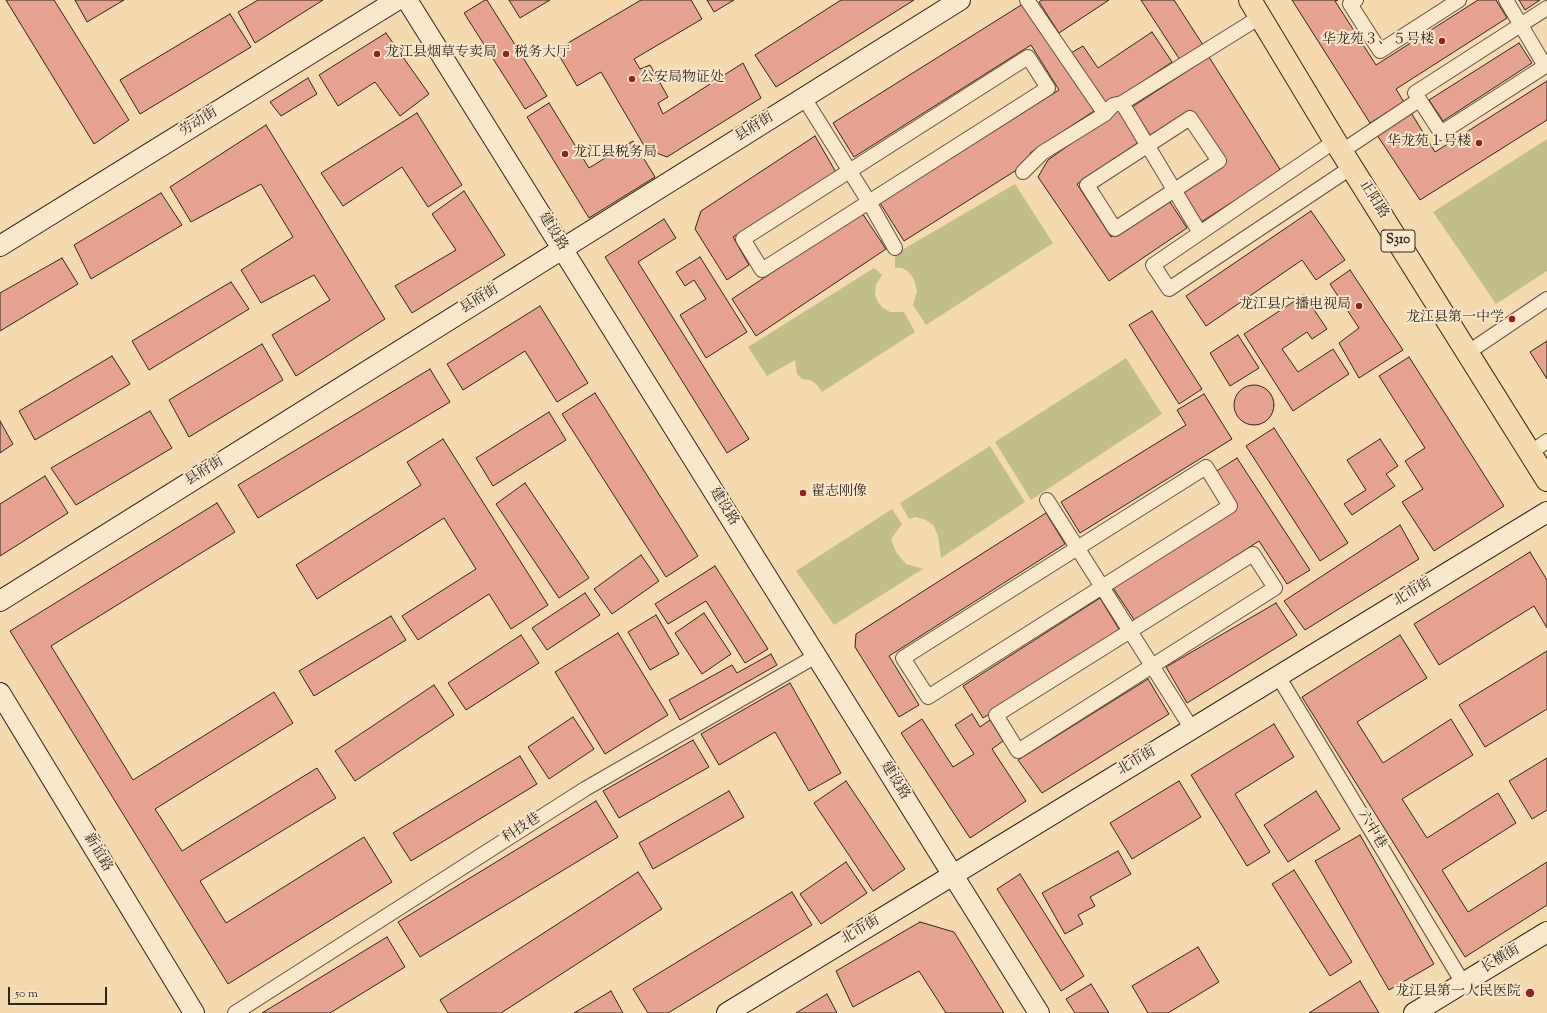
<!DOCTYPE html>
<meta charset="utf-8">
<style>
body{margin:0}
#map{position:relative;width:1547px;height:1013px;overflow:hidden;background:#f6daaf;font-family:"Sorts Mill Goudy",serif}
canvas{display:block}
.scale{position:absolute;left:8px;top:987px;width:99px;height:18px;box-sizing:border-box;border:2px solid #30251b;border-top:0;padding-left:5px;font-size:12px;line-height:14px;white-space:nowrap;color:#30251b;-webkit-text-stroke:3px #f9e7cb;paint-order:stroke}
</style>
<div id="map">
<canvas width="1547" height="1013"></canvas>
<div class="scale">50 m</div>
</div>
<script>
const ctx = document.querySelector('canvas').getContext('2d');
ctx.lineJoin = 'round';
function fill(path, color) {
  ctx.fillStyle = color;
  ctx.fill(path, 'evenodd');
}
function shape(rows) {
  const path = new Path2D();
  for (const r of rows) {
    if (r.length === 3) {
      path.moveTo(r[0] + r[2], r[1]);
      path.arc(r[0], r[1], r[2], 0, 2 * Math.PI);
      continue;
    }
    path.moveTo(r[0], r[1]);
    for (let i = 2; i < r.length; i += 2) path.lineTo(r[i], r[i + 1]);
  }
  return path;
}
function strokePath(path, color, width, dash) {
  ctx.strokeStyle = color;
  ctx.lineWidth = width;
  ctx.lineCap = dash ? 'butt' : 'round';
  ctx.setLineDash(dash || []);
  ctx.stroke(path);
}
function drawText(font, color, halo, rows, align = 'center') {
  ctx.font = font + ' "Sorts Mill Goudy","Noto Serif SC",serif';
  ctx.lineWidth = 4;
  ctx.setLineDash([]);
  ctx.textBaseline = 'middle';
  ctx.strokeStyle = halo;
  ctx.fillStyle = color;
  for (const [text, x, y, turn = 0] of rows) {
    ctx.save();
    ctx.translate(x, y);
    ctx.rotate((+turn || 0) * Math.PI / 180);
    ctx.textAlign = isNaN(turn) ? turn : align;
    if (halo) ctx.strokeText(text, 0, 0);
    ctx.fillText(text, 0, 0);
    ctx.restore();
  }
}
const green = shape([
 [1547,139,1547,271,1496,304,1433,212],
 [1015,184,1053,243,926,325,913,305,917,291,915,283,912,276,907,271,902,268,895,268,895,254],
 [874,268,882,275,876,285,875,295,878,302,883,308,890,312,904,312,915,332,822,392,816,384,810,380,802,379,797,374,795,360,767,376,748,347],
 [1126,358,1162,414,1031,500,995,442],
 [990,446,1025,502,941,558,938,536,934,526,926,520,915,517,909,519,900,503],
 [892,509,902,524,891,539,896,552,906,564,923,569,834,625,796,571]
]);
const building = shape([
 [6,0,54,0,129,120,94,144,6,0],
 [75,0,124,0,87,22,75,0],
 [258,0,323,0,255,43,238,12,258,0],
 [485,0,487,0,547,96,525,109,464,13,485,0],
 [509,0,550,0,520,18,509,0],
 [641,0,691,0,702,19,634,59,640,69,650,65,668,97,658,103,663,114,743,63,761,98,667,157,646,149,601,72,577,86,556,50,641,0],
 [707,0,734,0,714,12,707,0],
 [841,0,914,0,776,87,755,55,841,0],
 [1042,0,1109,0,1059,33,1039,2,1042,0],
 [1141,0,1174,0,1205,48,1182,63,1141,0],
 [1292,0,1338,0,1335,1,1376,65,1478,0,1496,0,1507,18,1396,89,1404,102,1370,123,1292,0],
 [1519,0,1540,0,1525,10,1519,0],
 [1026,2,1094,111,1030,153,1034,159,904,241,880,203,1059,90,1031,45,854,157,833,123,1026,2],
 [230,14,251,47,140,114,120,80,230,14],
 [1152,32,1172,62,1106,106,1071,53,1083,46,1098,68,1152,32],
 [386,33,429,94,400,116,375,82,338,106,319,75,386,33],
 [1519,43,1532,63,1443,121,1429,100,1519,43],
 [1209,57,1281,171,1198,224,1178,193,1225,163,1193,112,1152,138,1132,107,1209,57],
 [308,78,317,94,281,116,270,102,308,78],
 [1547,81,1547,120,1420,200,1377,135,1410,111,1435,152,1547,81],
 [549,103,589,168,633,141,655,177,589,218,527,117,549,103],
 [1118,110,1139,142,1077,184,1111,237,1168,199,1187,228,1109,281,1038,177,1048,160,1118,110],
 [417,113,462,185,428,207,402,167,343,206,321,173,417,113],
 [266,125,385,319,296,376,272,335,330,300,314,275,261,303,241,270,293,237,261,184,191,222,170,187,266,125],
 [815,136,837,174,733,237,749,265,727,280,695,229,701,211,815,136],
 [464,191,505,255,412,313,395,286,456,250,432,214,464,191],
 [161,193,182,225,91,279,74,245,161,193],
 [1311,211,1345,260,1316,280,1302,260,1206,326,1186,296,1311,211],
 [862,213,886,249,756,336,732,299,862,213],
 [664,219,676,238,638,262,749,439,727,453,605,257,664,219],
 [700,257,747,332,706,358,680,315,706,299,694,280,685,286,676,272,700,257],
 [62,258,78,284,0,331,0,293,62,258],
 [1350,270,1403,350,1359,378,1339,343,1359,328,1330,284,1350,270],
 [231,282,249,309,149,370,132,341,231,282],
 [1304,295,1327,329,1312,339,1307,332,1282,349,1298,372,1333,349,1349,374,1293,411,1244,334,1304,295],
 [540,306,588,383,557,402,525,351,463,390,447,364,540,306],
 [1152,311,1202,389,1179,404,1129,325,1152,311],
 [1238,335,1259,368,1230,386,1210,353,1238,335],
 [1547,341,1547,379,1530,352,1547,341],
 [262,344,283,380,189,437,169,400,262,344],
 [112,356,130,384,35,440,19,411,112,356],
 [1409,357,1504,506,1434,551,1402,502,1423,489,1405,461,1425,448,1379,376,1409,357],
 [430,369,450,402,258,518,238,485,430,369],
 [1254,405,20],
 [595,393,698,556,666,577,562,414,595,393],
 [1204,394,1232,439,1080,533,1061,502,1186,425,1177,410,1204,394],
 [150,411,172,448,76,505,51,468,150,411],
 [549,412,566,440,493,486,476,458,549,412],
 [0,421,13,444,0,453,0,421],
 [1274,428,1348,543,1320,561,1246,446,1274,428],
 [443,439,548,605,511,629,489,594,418,640,402,616,476,569,444,518,317,599,296,565,421,485,407,462,443,439],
 [1380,439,1398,466,1386,474,1395,486,1352,515,1344,504,1366,490,1347,460,1380,439],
 [1237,458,1310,570,1287,584,1259,541,1135,621,1113,588,1235,508,1212,474,1237,458],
 [45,476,68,513,0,556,0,504,45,476],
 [525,483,589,578,559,598,496,504,525,483],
 [217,503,235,532,51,646,133,780,274,692,293,723,155,809,182,851,317,768,336,798,200,881,226,923,364,837,392,882,228,984,10,631,217,503],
 [1046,513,1065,544,889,656,919,705,899,717,855,647,856,634,1046,513],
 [1400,525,1419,559,1305,630,1284,601,1400,525],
 [1530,552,1547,580,1547,628,1534,606,1439,665,1414,624,1530,552],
 [641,555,659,581,612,614,594,589,641,555],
 [715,566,768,649,745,663,706,601,668,624,655,604,715,566],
 [585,593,600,615,547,650,532,628,585,593],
 [1100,598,1120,631,983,718,963,686,1100,598],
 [1276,603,1297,635,1187,703,1166,667,1276,603],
 [704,613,731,654,702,674,675,633,704,613],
 [656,615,679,654,650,670,628,632,656,615],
 [391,616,406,640,314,696,299,671,391,616],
 [618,633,668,715,605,754,555,672,618,633],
 [521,635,539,663,466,710,448,683,521,635],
 [1400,635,1427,678,1357,722,1383,763,1451,719,1473,755,1402,799,1427,838,1498,793,1516,823,1442,870,1468,912,1547,862,1547,905,1465,957,1302,697,1400,635],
 [1547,651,1547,709,1485,747,1459,705,1547,651],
 [771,654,777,665,680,720,669,700,732,665,737,673,771,654],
 [1148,679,1169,714,1042,793,1018,760,1148,679],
 [790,683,841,773,809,791,775,732,719,765,701,734,790,683],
 [434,685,454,715,355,781,335,751,434,685],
 [972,714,980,727,990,720,1003,741,992,749,1026,801,970,838,901,733,922,719,953,767,974,754,955,725,972,714],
 [573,717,594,749,549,779,528,747,573,717],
 [1274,724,1294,757,1235,794,1270,852,1247,866,1191,775,1274,724],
 [693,740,709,767,619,818,603,791,693,740],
 [520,756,537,784,411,861,393,833,520,756],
 [1547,758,1547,810,1532,819,1509,781,1547,758],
 [846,781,905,869,873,891,814,803,846,781],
 [1179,781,1201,817,1132,859,1110,823,1179,781],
 [729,791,744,817,653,869,639,843,729,791],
 [1316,791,1340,829,1288,862,1264,825,1316,791],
 [596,801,618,837,420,957,398,922,596,801],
 [1360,835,1434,964,1389,990,1315,861,1360,835],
 [1118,851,1131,874,1090,897,1095,906,1078,915,1083,924,1065,934,1042,893,1118,851],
 [846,862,867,893,821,924,800,894,846,862],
 [1294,870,1352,962,1330,976,1272,884,1294,870],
 [638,872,662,909,501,1013,448,1013,440,1000,638,872],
 [1020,874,1084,976,1061,991,997,889,1020,874],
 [792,892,812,925,668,1013,648,1013,633,989,792,892],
 [920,922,954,932,1004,1013,946,1013,919,971,853,1007,836,971,920,922],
 [387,937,405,967,330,1013,262,1013,387,937],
 [1198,947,1219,982,1168,1013,1148,1013,1132,986,1198,947],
 [1360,981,1379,1013,1309,1013,1360,981],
 [1091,984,1109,1013,1075,1013,1066,999,1091,984],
 [611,991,623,1013,574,1013,611,991],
 [827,994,837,1013,796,1013,827,994]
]);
const street = shape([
 [1027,0,1105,114],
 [1356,0,1350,4,1380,51,1459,0],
 [1506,0,1545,66],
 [1547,8,1415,93,1441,133,1547,65],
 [1028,57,1048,88,762,270,743,239,1028,57],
 [804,98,869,202,895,248],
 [1122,103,1200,233],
 [1190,118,1219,161,1115,229,1087,185,1190,118],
 [1342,151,1419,100],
 [1023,172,1042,153,1105,114,1113,105,1122,103,1260,17],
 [1153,265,1335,141],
 [1160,275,1153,265,1169,289,1352,167],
 [1467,353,1547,299],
 [1530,453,1547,441],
 [1206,467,1230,506,928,697,903,658,1206,467],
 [1047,500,1192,729],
 [1253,554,1275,588,1018,751,996,715,1253,554],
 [1278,676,1463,983],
 [235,1013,585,789,816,656]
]);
const secondary = shape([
 [407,0,1039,1013],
 [0,246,397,0],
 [0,601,960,0],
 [0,693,194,1013],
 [727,1013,1547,512],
 [1414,1013,1547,932]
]);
const primary = shape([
 [1250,0,1335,141,1547,480]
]);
const markers = [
 [1442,41,4,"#8f2418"],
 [377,54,4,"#8f2418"],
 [506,54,4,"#8f2418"],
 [632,79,4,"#8f2418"],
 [1479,143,4,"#8f2418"],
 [565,154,4,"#8f2418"],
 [1359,306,4,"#8f2418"],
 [1512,319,4,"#8f2418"],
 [803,493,4,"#8f2418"],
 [1530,993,5,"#8f2418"]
];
const shields = [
 [1398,241,34]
];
const shieldNames = [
 ["S310",1398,241]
];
const poiNames = [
 ["华龙苑３、５号楼",1434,41],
 ["龙江县烟草专卖局",385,54,"left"],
 ["税务大厅",514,54,"left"],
 ["公安局物证处",640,79,"left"],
 ["华龙苑１号楼",1471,143],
 ["龙江县税务局",573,154,"left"],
 ["龙江县广播电视局",1351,306],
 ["龙江县第一中学",1504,319],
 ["翟志刚像",811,493,"left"],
 ["龙江县第一人民医院",1521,993]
];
const streetNames = [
 ["劳动街",199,123,-32],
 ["县府街",755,128,-32],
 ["正阳路",1373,200,58],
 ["建设路",552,232,58],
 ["县府街",480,300,-32],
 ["县府街",205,472,-32],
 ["建设路",723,507,58],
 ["北市街",1413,593,-31],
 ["北市街",1137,762,-31],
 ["建设路",894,781,58],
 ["科技巷",522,829,-33],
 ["六中巷",1371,830,59],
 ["新谊路",97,853,59],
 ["北市街",861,931,-31],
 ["长横街",1501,960,-31]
];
fill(green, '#c2be87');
fill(building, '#e6a390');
strokePath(building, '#30251b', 1);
strokePath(street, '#625240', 16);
strokePath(secondary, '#30251b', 22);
strokePath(primary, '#30251b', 24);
strokePath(street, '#f9e7cb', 14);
strokePath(secondary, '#f9e7cb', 20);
strokePath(primary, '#f6daaf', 22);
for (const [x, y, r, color] of markers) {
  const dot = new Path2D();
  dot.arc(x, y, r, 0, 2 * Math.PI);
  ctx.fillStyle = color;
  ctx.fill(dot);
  strokePath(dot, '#f9e7cb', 1.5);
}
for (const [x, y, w] of shields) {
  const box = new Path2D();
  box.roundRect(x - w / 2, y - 11, w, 22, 3);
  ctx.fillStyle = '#f9e7cb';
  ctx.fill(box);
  strokePath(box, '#30251b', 1);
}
drawText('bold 13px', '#30251b', null, shieldNames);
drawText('14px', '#30251b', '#f9e7cb', poiNames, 'right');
drawText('14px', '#30251b', '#f9e7cb', streetNames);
</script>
